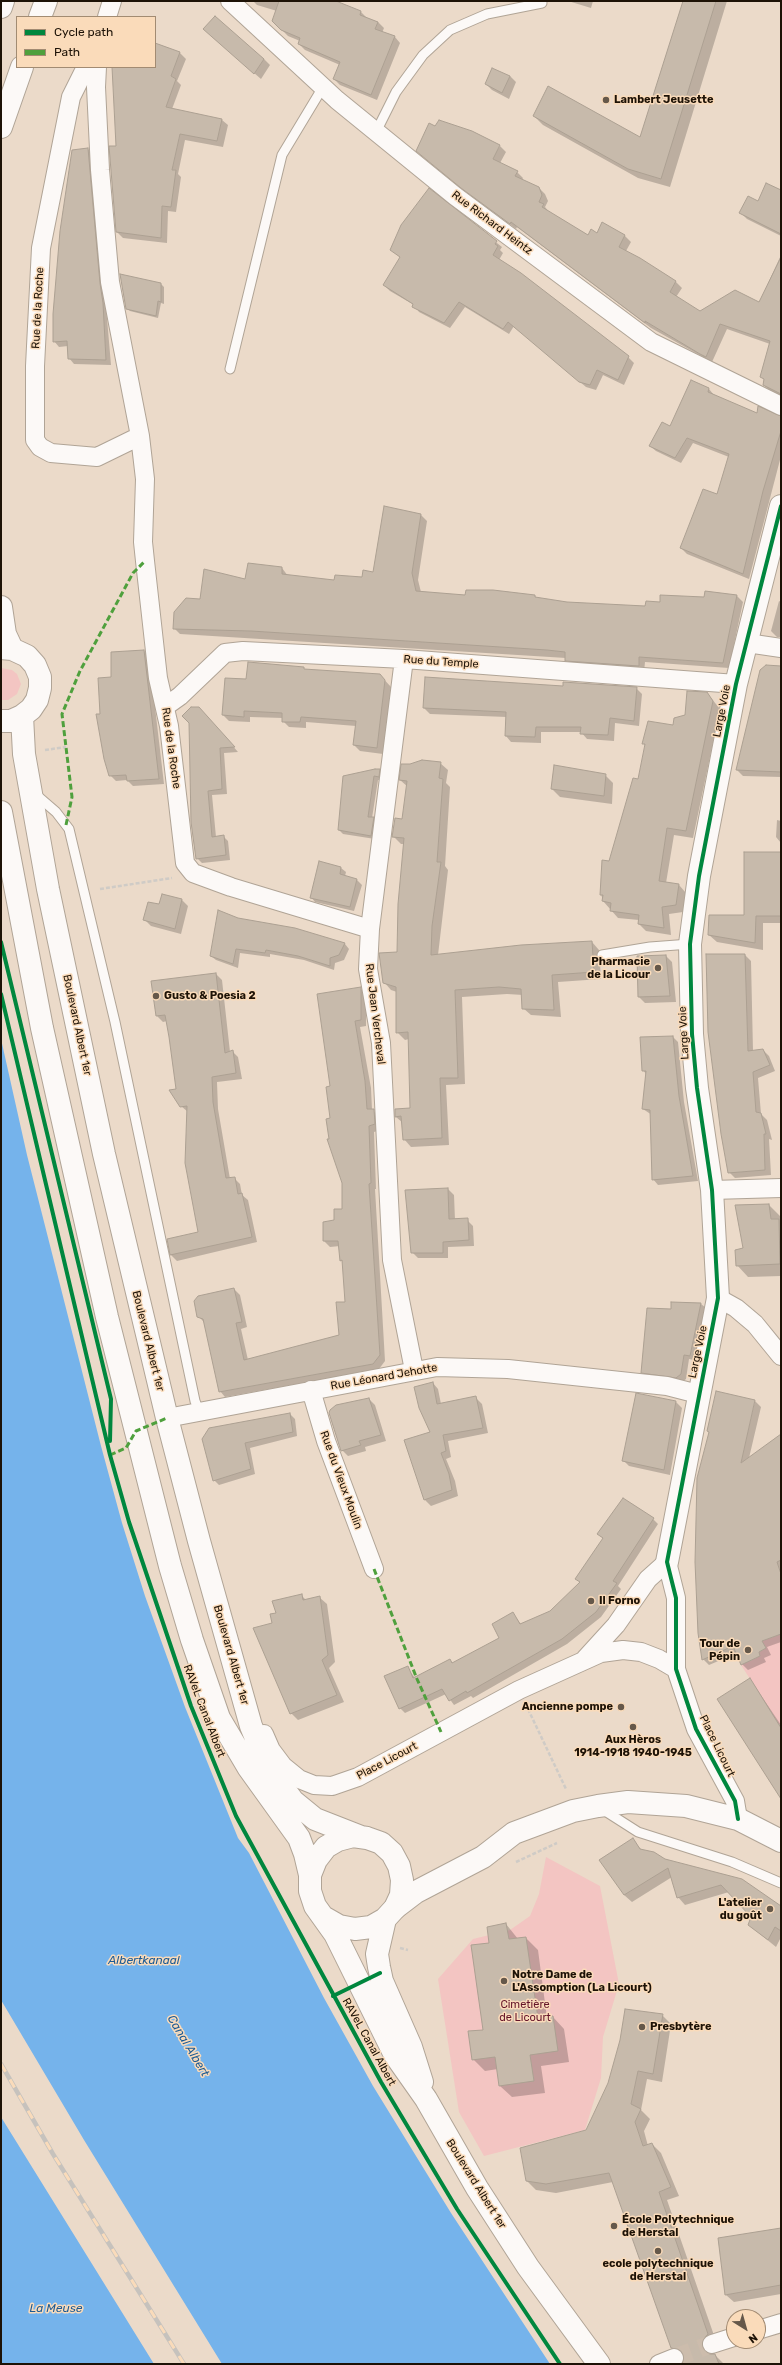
<!DOCTYPE html>
<meta charset="utf-8">
<style>
body{margin:0}
#map{position:relative;width:782px;height:2365px;overflow:hidden;background:#ebdac9;font-family:Rubik,sans-serif}
canvas{display:block}
.frame{position:absolute;inset:0;border:2px solid #1d1206;pointer-events:none}
.legend{position:absolute;left:16px;top:16px;width:140px;height:52px;box-sizing:border-box;background:#fadbba;border:1px solid #a28b72;margin:0;padding:5px 7px;list-style:none;font-size:12px;color:#1d1206}
.legend li{display:flex;align-items:center;gap:8px;height:20px}
.legend b{width:20px;border:1px solid #a28b72}
.north{position:absolute;left:726px;top:2309px;width:40px;height:40px;box-sizing:border-box;background:#fadbba;border:1px solid #a28b72;border-radius:50%;rotate:143deg;font-size:11px;font-weight:700;line-height:16px;text-align:center;color:#1d1206}
.north::after{content:'';display:block;margin:auto;width:14px;height:18px;background:#65584a;clip-path:polygon(50% 0,100% 100%,50% 72%,0 100%)}
</style>
<div id="map">
<canvas width="782" height="2365"></canvas>
<div class="frame"></div>
<ul class="legend">
<li><b style="height:5px;background:#00873e"></b>Cycle path</li>
<li><b style="height:5px;background:#4fa03d"></b>Path</li>
</ul>
<div class="north">N</div>
</div>
<script>
const ctx = document.querySelector('canvas').getContext('2d');
ctx.lineJoin = 'round';
function fill(path, color) {
  ctx.fillStyle = color;
  ctx.fill(path, 'evenodd');
}
function shape(rows) {
  const path = new Path2D();
  for (const r of rows) {
    path.moveTo(r[0], r[1]);
    for (let i = 2; i < r.length; i += 2) path.lineTo(r[i], r[i + 1]);
  }
  return path;
}
function strokePath(path, color, width, dash) {
  ctx.strokeStyle = color;
  ctx.lineWidth = width;
  ctx.lineCap = dash ? 'butt' : 'round';
  ctx.setLineDash(dash || []);
  ctx.stroke(path);
}
function drawText(font, color, halo, rows, align = 'center') {
  ctx.font = font + ' Rubik,sans-serif';
  ctx.lineWidth = 3;
  ctx.setLineDash([]);
  ctx.textBaseline = 'middle';
  ctx.strokeStyle = halo;
  ctx.fillStyle = color;
  for (const [text, x, y, turn = 0] of rows) {
    ctx.save();
    ctx.translate(x, y);
    ctx.rotate((+turn || 0) * Math.PI / 180);
    ctx.textAlign = isNaN(turn) ? turn : align;
    if (halo) ctx.strokeText(text, 0, 0);
    ctx.fillText(text, 0, 0);
    ctx.restore();
  }
}
const green = shape([
 [1,668,12,670,17,674,21,684,17,694,8,700,1,700],
 [781,1634,781,1724,779,1724,741,1665,760,1656,759,1652,766,1648,762,1641],
 [546,1857,600,1886,619,1984,603,2037,601,2078,585,2130,484,2156,459,2112,438,1979,473,1939,510,1930,530,1916,539,1894]
]);
const water = shape([
 [1,1039,27,1155,101,1446,122,1523,145,1596,185,1707,238,1838,249,1853,324,1998,373,2086,451,2213,550,2364,222,2364,84,2140,1,2000],
 [1,2117,154,2364,1,2364]
]);
const shadow = shape([
 [253,1,333,1,361,12,367,18,378,22,384,28,382,33,395,37,400,43,377,100,340,85,334,79,340,65,305,50,299,44,300,41,288,36,273,21,277,11,257,5],
 [568,1,593,1,591,8],
 [684,1,727,1,670,187,638,178,543,125,534,116,640,139],
 [210,35,264,59,270,65,261,79],
 [155,44,180,53,186,59,177,81,181,85,172,109,222,120,228,125,223,147,185,140,178,174,181,177,176,212,168,211,167,243,123,238,117,232,115,67,155,67],
 [510,76,516,82,509,99,492,90,486,84],
 [500,146,506,152,500,163,517,172,523,178,522,180,539,188,545,194,548,201,545,207,549,212,589,236,597,234,602,224,625,236,631,242,626,251,676,282,682,288,676,297,700,313,759,303,781,255,781,397,770,391,764,385,765,380,761,376,770,344,727,329,712,362,651,328,517,227,516,229,469,194],
 [88,149,93,155,111,365,74,364,69,358,68,346,59,347,54,341],
 [429,190,502,247,500,250,503,253,499,260,628,357,634,363,624,385,603,375,596,390,586,387,514,326,509,334,465,307,450,328,419,312,414,305,390,291,384,285,401,258,391,250],
 [781,192,781,236,747,219,741,213],
 [161,284,164,287,164,304,161,303,158,318,130,311,127,308],
 [709,389,714,395,758,414,781,417,781,456,749,579,687,554,681,548,717,495,729,457,693,443,681,463,656,451,650,446],
 [421,515,427,521,418,580,421,592,466,596,535,596,537,599,567,603,646,607,705,598,706,592,737,596,743,602,729,668,645,662,644,672,572,666,566,658,180,634,174,628,201,600,246,581,282,568,288,576,334,581,362,578,374,573],
 [779,601,781,602,781,637,777,637,771,631],
 [144,651,149,656,164,784,133,786,127,780,116,781,110,775,102,715,112,678],
 [781,667,781,777,743,776,737,770],
 [303,668,306,671,380,675,391,687,383,754,360,751,354,745,356,726,306,722,306,728,289,727,283,721,283,718,250,717,250,722,229,721,223,715,247,680],
 [564,687,636,688,642,694,639,726,615,723,614,741,587,739,581,732,541,732,541,743,511,742,506,736,507,717,430,714,424,708],
 [707,693,720,709,693,838,674,835,666,883,679,885,686,893,683,912,669,914,671,935,646,931,639,924,639,920,618,918,603,901,601,894,639,780,646,746,643,743,674,726],
 [204,713,238,752,224,753,227,794,212,795,216,837,223,836,228,841,230,860,202,863,197,858],
 [440,763,448,770,446,783,450,787,445,866,448,870,438,955,592,942,599,950,601,979,558,982,561,1017,531,1015,523,1008,523,995,507,994,462,997,465,1084,446,1085,449,1145,411,1147,404,1139,403,1123,396,1117,396,1110,411,1109,409,1039,405,1040,397,1032,397,992,391,990,384,982,398,953,405,844,401,844,393,836,403,820,408,787,400,780],
 [379,770,383,773,382,780,378,780,372,818,377,822,375,839,343,834,339,830,344,777],
 [605,775,613,783,612,804,560,797,552,789],
 [777,820,781,821,781,843,776,837],
 [781,853,781,923,763,923,763,950,717,942,709,935,745,916],
 [341,868,346,872,345,876,357,880,362,885,354,911,315,902,311,897],
 [162,895,182,900,188,906,181,934,151,926,145,920,160,906],
 [237,919,285,927,345,944,349,949,344,960,335,963,334,970,304,960,270,954,270,957,240,953,238,968,216,960,211,956],
 [745,955,751,961,753,1051,763,1050,769,1056,775,1071,758,1078,761,1114,767,1120,772,1140,769,1139,771,1175,735,1178,729,1172],
 [638,956,666,956,672,962,676,1002,645,1003,639,997],
 [216,974,222,980,230,1052,233,1052,238,1057,242,1079,217,1082,218,1109,230,1179,234,1178,240,1184,242,1195,248,1200,257,1242,177,1261,171,1255,168,1240,199,1233,188,1112,181,1106,167,1021,163,1022,157,1016,152,982],
 [360,988,366,994,366,1026,360,1027,371,1088,372,1110,379,1116,380,1130,374,1132,376,1189,375,1189,385,1361,379,1369,225,1397,220,1391,204,1322,198,1316,234,1289,240,1295,247,1327,241,1329,248,1360,340,1335,346,1303,343,1263,341,1260,340,1246,330,1247,324,1241,343,1209,343,1183,330,1139,331,1087],
 [673,1037,678,1042,684,1102,698,1181,658,1185,653,1179,652,1115,643,1109,646,1074,643,1070],
 [448,1189,454,1195,455,1220,467,1220,473,1226,474,1246,448,1247,448,1258,418,1258,412,1252],
 [769,1205,780,1216,781,1276,748,1277,737,1265],
 [701,1304,706,1308,694,1360,689,1359,686,1379,682,1382,647,1377,642,1372,672,1310],
 [433,1383,438,1389,441,1404,476,1398,482,1404,488,1433,448,1441,451,1457,446,1459,455,1481,458,1496,431,1506,425,1500,431,1433],
 [369,1399,375,1405,386,1441,365,1447,366,1451,348,1456,342,1450],
 [755,1401,761,1407,749,1458,781,1436,781,1642,767,1647,771,1655,764,1658,766,1662,748,1670,742,1664,737,1653,709,1665,703,1659,699,1633],
 [676,1402,682,1408,670,1475,629,1466,623,1460],
 [290,1414,295,1419,297,1436,250,1448,255,1474,219,1485,214,1480,203,1439],
 [653,1519,658,1524,618,1586,621,1589,601,1617,567,1644,473,1698,471,1696,454,1705,446,1694,405,1713,400,1708,407,1667,415,1678,450,1660,454,1664,501,1638,513,1614,521,1624,551,1612,581,1583,604,1539,598,1534],
 [301,1595,306,1600,319,1597,327,1604,335,1662,329,1668,344,1702,298,1720,291,1713,274,1624,277,1614],
 [750,1679,781,1725,781,1794],
 [632,1840,642,1850,781,1907,781,1937,776,1947,749,1925,752,1917,729,1892,685,1905,678,1897,672,1877,632,1902,624,1895],
 [506,1924,518,1939,526,1938,538,1950,547,2018,553,2017,564,2029,569,2062,541,2066,545,2093,512,2097,500,2086,498,2069,485,2071,473,2059,484,2030,490,1943],
 [662,2015,671,2024,662,2082,647,2079,641,2110,650,2119,644,2131,648,2146,652,2144,661,2153,679,2196,667,2200,717,2344,710,2351,711,2355,715,2355,724,2364,683,2364,684,2357,681,2357,672,2348,613,2182,556,2193,536,2190,527,2181,587,2131],
 [781,2229,781,2294,734,2302,726,2295]
]);
const building = shape([
 [279,1,336,1,361,11,360,15,378,22,375,29,395,36,371,95,333,79,340,62,298,44,300,38,281,30,272,21,279,1],
 [683,1,716,1,661,179,628,169,533,116,548,86,640,137,683,1],
 [215,16,264,59,254,74,203,29,215,16],
 [155,43,180,52,171,76,176,79,166,107,222,119,217,141,180,134,172,170,176,170,171,207,162,206,161,238,116,232,109,146,116,146,112,67,155,67,155,43],
 [492,68,510,76,502,93,485,84,492,68],
 [439,120,472,131,500,145,493,159,518,171,515,176,539,187,542,195,539,202,544,204,542,207,588,235,591,229,597,233,602,222,625,235,619,247,640,258,676,281,670,292,700,311,735,290,759,302,781,257,781,394,763,385,764,379,760,377,770,341,720,324,706,357,700,354,645,321,645,323,511,222,510,224,461,188,416,151,429,123,435,126,439,120],
 [88,148,100,283,103,303,106,360,68,359,67,341,53,342,53,314,60,231,72,150,88,148],
 [766,183,781,190,781,234,739,213,748,196,758,201,766,183],
 [429,188,497,241,495,244,498,246,493,255,521,273,629,356,618,380,597,370,590,385,579,382,508,322,503,329,459,302,444,323,412,307,413,304,383,285,400,257,390,250,401,225,429,188],
 [120,274,161,283,161,302,158,301,156,316,126,309,120,274],
 [691,380,709,388,708,392,757,413,758,406,781,416,781,431,763,491,743,574,680,548,703,489,717,494,729,454,687,438,675,458,649,446,662,422,670,426,691,380],
 [384,506,421,514,412,573,416,591,465,595,466,590,493,590,535,595,535,597,567,602,645,606,646,601,660,602,660,595,704,597,705,591,737,595,723,663,639,657,639,666,565,661,565,652,547,650,251,631,173,629,174,612,186,598,200,599,204,569,245,579,248,563,282,567,282,574,334,580,335,575,362,577,363,570,373,572,384,506],
 [144,650,159,779,127,781,126,775,109,776,104,759,96,714,100,714,98,678,111,677,111,652,144,650],
 [248,662,304,667,304,669,380,674,385,680,377,748,353,745,356,721,301,717,300,722,282,722,282,713,244,711,244,717,222,715,225,678,246,679,248,662],
 [766,665,781,666,781,772,736,770,760,670,766,665],
 [425,677,563,686,563,682,637,687,634,721,610,718,608,735,580,734,581,727,536,727,535,737,505,736,506,712,423,708,425,677],
 [687,691,707,692,713,701,686,831,667,828,659,881,679,884,676,905,662,907,664,928,638,924,639,915,610,911,611,903,602,901,603,895,600,895,602,860,609,861,633,778,638,779,645,744,642,744,648,721,673,725,674,718,685,715,687,691],
 [191,707,199,707,235,747,220,748,222,789,208,791,212,837,224,835,226,855,196,859,191,822,189,723,182,716,191,707],
 [422,760,441,762,439,778,443,779,437,862,441,862,432,926,431,955,521,945,592,941,594,972,552,975,554,1010,522,1009,521,989,499,987,455,990,458,1078,440,1078,442,1138,403,1140,401,1116,395,1117,395,1109,410,1108,408,1032,396,1033,396,987,383,983,379,953,397,952,398,904,404,838,392,837,395,818,402,819,407,781,399,780,401,764,410,764,422,760],
 [554,765,606,774,604,796,551,789,554,765],
 [375,769,380,769,379,777,374,776,368,817,374,817,371,836,338,830,343,776,375,769],
 [744,852,781,852,781,916,756,916,755,943,708,935,709,915,744,915,744,852],
 [319,861,341,867,340,874,357,879,350,907,310,898,319,861],
 [162,894,182,899,175,929,143,920,148,902,159,904,162,894],
 [218,910,238,918,295,928,345,943,339,955,330,958,330,966,298,956,266,950,265,953,236,949,233,964,210,956,218,910],
 [706,954,745,954,748,1051,763,1049,770,1065,753,1072,756,1112,761,1113,766,1134,764,1134,765,1170,728,1173,721,1134,708,1032,706,954],
 [666,955,670,996,638,997,637,956,666,955],
 [216,973,225,1053,233,1050,236,1073,212,1077,213,1102,226,1178,235,1177,238,1194,242,1193,252,1237,170,1255,167,1239,198,1232,185,1163,187,1106,180,1107,169,1090,176,1089,169,1037,165,1015,156,1016,151,981,216,973],
 [361,987,361,1020,355,1021,365,1081,367,1109,374,1109,375,1124,369,1126,371,1183,369,1184,380,1355,373,1364,219,1392,203,1319,197,1317,194,1301,198,1296,234,1288,242,1322,236,1323,244,1360,339,1335,336,1302,345,1302,342,1260,340,1261,338,1241,323,1241,323,1222,334,1220,334,1209,342,1209,342,1183,327,1139,329,1139,326,1119,330,1118,326,1087,330,1086,317,994,361,987],
 [673,1036,679,1096,693,1176,652,1180,650,1110,642,1109,646,1071,642,1071,640,1037,673,1036],
 [448,1188,449,1219,468,1218,469,1240,443,1242,443,1253,411,1253,405,1190,448,1188],
 [769,1204,771,1219,779,1219,780,1264,736,1266,735,1250,743,1248,735,1205,769,1204],
 [671,1302,701,1303,690,1356,684,1355,681,1374,676,1378,641,1373,647,1308,671,1309,671,1302],
 [433,1382,437,1404,476,1396,483,1428,443,1435,446,1451,441,1453,449,1474,452,1490,424,1500,404,1440,430,1432,419,1408,414,1387,433,1382],
 [716,1391,755,1400,741,1463,781,1434,781,1560,777,1562,781,1574,781,1634,762,1641,766,1648,759,1652,760,1656,741,1665,733,1646,702,1660,698,1633,695,1562,697,1478,709,1432,707,1431,716,1391],
 [636,1393,676,1401,664,1470,622,1461,636,1393],
 [369,1398,381,1435,359,1441,361,1445,341,1451,329,1413,330,1410,336,1405,369,1398],
 [290,1413,293,1432,245,1443,251,1469,213,1481,202,1439,209,1428,290,1413],
 [623,1498,654,1518,613,1581,617,1583,596,1612,562,1639,467,1693,466,1691,449,1701,442,1689,399,1709,384,1676,408,1666,413,1678,450,1659,452,1663,499,1638,492,1624,513,1612,520,1624,550,1611,580,1582,575,1579,603,1538,597,1534,623,1498],
 [302,1594,303,1600,320,1596,328,1655,322,1660,337,1695,290,1714,253,1628,272,1623,270,1614,276,1613,272,1601,302,1594],
 [750,1678,781,1728,781,1799,717,1699,750,1678],
 [633,1838,640,1849,654,1852,665,1859,742,1879,781,1906,781,1931,775,1927,768,1940,748,1925,751,1917,721,1885,677,1898,668,1868,624,1895,599,1860,633,1838],
 [506,1923,509,1939,526,1937,538,2018,553,2016,558,2051,530,2055,534,2081,499,2086,495,2057,472,2060,468,2031,483,2030,471,1945,489,1943,487,1927,506,1923],
 [625,2009,663,2014,653,2074,638,2071,631,2104,641,2109,635,2122,643,2146,652,2143,671,2187,659,2192,708,2334,702,2341,702,2348,709,2354,715,2354,719,2364,683,2364,684,2354,680,2350,671,2348,609,2173,546,2184,526,2181,520,2148,586,2130,608,2083,620,2040,625,2009],
 [781,2228,781,2285,725,2295,718,2238,781,2228]
]);
const minorTunnel = shape([
 [674,2358,712,2344]
]);
const path = shape([
 [45,750,66,747],
 [100,889,172,878],
 [528,1709,566,1789],
 [516,1862,557,1843],
 [400,1948,408,1950]
]);
const service = shape([
 [376,132,396,92,423,55,450,30,487,14,542,3],
 [230,369,282,155,323,87],
 [34,793,56,812,69,829,115,1022,195,1401,199,1411],
 [602,955,650,947,690,944],
 [602,1809,638,1832,732,1862,781,1883]
]);
const minor = shape([
 [230,1,337,100,455,196,651,342,781,406],
 [107,17,112,1],
 [86,67,71,97,41,248,35,366,35,440,40,447,51,453,97,457,140,436],
 [97,67,96,87,100,170,110,282,140,436,145,479,143,542,145,561,158,678,169,726,185,863,193,873,231,887,370,929],
 [747,643,781,648],
 [404,659,370,929,368,969,381,1043,392,1260,414,1370],
 [166,706,180,696,225,653,243,651,404,659,736,684],
 [712,1190,781,1188],
 [718,1298,736,1308,755,1324,781,1356],
 [311,1390,326,1441,374,1569],
 [167,1418,437,1367,508,1369,667,1386,698,1394],
 [585,1659,616,1625,648,1579,667,1562,676,1598,676,1669,696,1729,735,1801,738,1819],
 [264,1734,271,1750,283,1766,299,1779,314,1785,332,1786,358,1777,519,1690,601,1653,623,1650,641,1652,659,1659,676,1669],
 [758,2330,781,2323],
 [712,2344,734,2337],
 [659,2364,674,2358]
]);
const tertiary = shape([
 [667,1562,718,1298,712,1190,697,1088,692,1034,690,944,699,876,736,684,781,506],
 [395,1908,416,1892,483,1857,514,1833,573,1811,598,1806,628,1802,686,1806,738,1819,781,1841]
]);
const secondary = shape([
 [1,7,3,1],
 [40,17,46,1],
 [1,127,22,67],
 [1,607,5,634,12,649],
 [1,648,12,649,27,656,35,665,40,677,40,688,37,700,31,709,22,716,11,721,1,721],
 [22,716,24,754,48,889,104,1154,167,1418,199,1541,251,1726,268,1767,293,1801,315,1819,361,1837],
 [1,812,42,1028,107,1317,170,1566,192,1640,219,1718,248,1767,299,1838,305,1854,310,1875,310,1891,315,1906,335,1934,395,2055,426,2099,477,2188,528,2267,599,2364],
 [310,1875,316,1860,326,1847,338,1840,353,1836,367,1838,381,1843,392,1853,399,1866,402,1880,401,1895,395,1908,385,1919,371,1927,355,1929,339,1926,325,1918],
 [385,1919,377,1954,379,1967,382,1981,411,2047,422,2082]
]);
const rail = shape([
 [1,2064,53,2154,184,2364]
]);
const quiet = shape([
 [66,825,72,797,62,714,80,671,133,573,145,561],
 [110,1455,126,1448,136,1431,167,1418],
 [374,1569,417,1679,441,1732]
]);
const cycleway = shape([
 [1,942,111,1399,110,1441],
 [1,994,110,1455,129,1522,191,1706,236,1816,381,2082,457,2209,560,2364],
 [738,1819,735,1801,696,1729,676,1669,676,1598,667,1562,718,1298,712,1190,697,1088,692,1034,690,944,699,876,736,684,781,506],
 [333,1996,380,1973]
]);
const markers = [
 [606,100,4,"#65584a"],
 [658,968,4,"#65584a"],
 [156,996,4,"#65584a"],
 [591,1601,4,"#65584a"],
 [748,1650,4,"#65584a"],
 [621,1707,4,"#65584a"],
 [633,1727,4,"#65584a"],
 [770,1909,4,"#65584a"],
 [504,1981,4,"#65584a"],
 [642,2027,4,"#65584a"],
 [614,2226,4,"#65584a"],
 [658,2251,4,"#65584a"]
];
const poiNames = [
 ["Lambert Jeusette",614,100],
 ["Pharmacie",650,962,"right"],
 ["de la Licour",650,975,"right"],
 ["Gusto & Poesia 2",164,996],
 ["Il Forno",599,1601],
 ["Tour de",740,1644,"right"],
 ["Pépin",740,1657,"right"],
 ["Ancienne pompe",613,1707,"right"],
 ["Aux Hèros",633,1740,"center"],
 ["1914-1918 1940-1945",633,1753,"center"],
 ["L'atelier",762,1903,"right"],
 ["du goût",762,1916,"right"],
 ["Notre Dame de",512,1975],
 ["L'Assomption (La Licourt)",512,1988],
 ["Presbytère",650,2027],
 ["École Polytechnique",622,2220],
 ["de Herstal",622,2233],
 ["ecole polytechnique",658,2264,"center"],
 ["de Herstal",658,2277,"center"]
];
const streetNames = [
 ["Rue Richard Heintz",492,223,37],
 ["Rue de la Roche",38,308,-87],
 ["Rue du Temple",441,662,4],
 ["Large Voie",722,711,-79],
 ["Rue de la Roche",171,748,82],
 ["Rue Jean Vercheval",375,1014,83],
 ["Boulevard Albert 1er",77,1025,78],
 ["Large Voie",684,1033,-93],
 ["Boulevard Albert 1er",148,1341,76],
 ["Large Voie",698,1352,-78],
 ["Rue Léonard Jehotte",384,1377,-10],
 ["Rue du Vieux Moulin",341,1480,70],
 ["Boulevard Albert 1er",231,1655,74],
 ["RAVeL Canal Albert",204,1711,69],
 ["Place Licourt",717,1746,64],
 ["Place Licourt",387,1761,-28],
 ["RAVeL Canal Albert",369,2042,61],
 ["Boulevard Albert 1er",476,2184,58]
];
const parkNames = [
 ["Cimetière",525,2005],
 ["de Licourt",525,2018]
];
const waterNames = [
 ["Albertkanaal",144,1961],
 ["Canal Albert",188,2046,59],
 ["La Meuse",56,2309]
];
fill(green, '#f3c5c2');
fill(water, '#75b3eb');
fill(shadow, '#0003');
fill(building, '#c7baab');
strokePath(building, '#aca092', 1);
strokePath(minorTunnel, '#ccbcac', 18, [18, 9]);
strokePath(service, '#b0a496', 11);
strokePath(minor, '#b0a496', 20);
strokePath(tertiary, '#b0a496', 24);
strokePath(secondary, '#b0a496', 24);
strokePath(path, '#cfcbc6', 2.5, [4, 2]);
strokePath(service, '#fcf9f7', 9);
strokePath(minor, '#fcf9f7', 18);
strokePath(tertiary, '#fcf9f7', 22);
strokePath(secondary, '#fcf9f7', 22);
strokePath(rail, '#c6c2bd', 4.5);
strokePath(rail, '#fadbba', 3, [9]);
strokePath(quiet, '#4fa03d', 3, [6, 3]);
strokePath(cycleway, '#00873e', 4);
for (const [x, y, r, color] of markers) {
  const dot = new Path2D();
  dot.arc(x, y, r, 0, 2 * Math.PI);
  ctx.fillStyle = color;
  ctx.fill(dot);
  strokePath(dot, '#fadbba', 1.5);
}
drawText('bold 11px', '#1d1206', '#fadbba', poiNames, 'left');
drawText('11px', '#1d1206', '#fadbba', streetNames);
drawText('11px', '#641429', '#fadbba', parkNames);
drawText('italic 12px', '#1b5a94', '#fadbba', waterNames);
</script>
